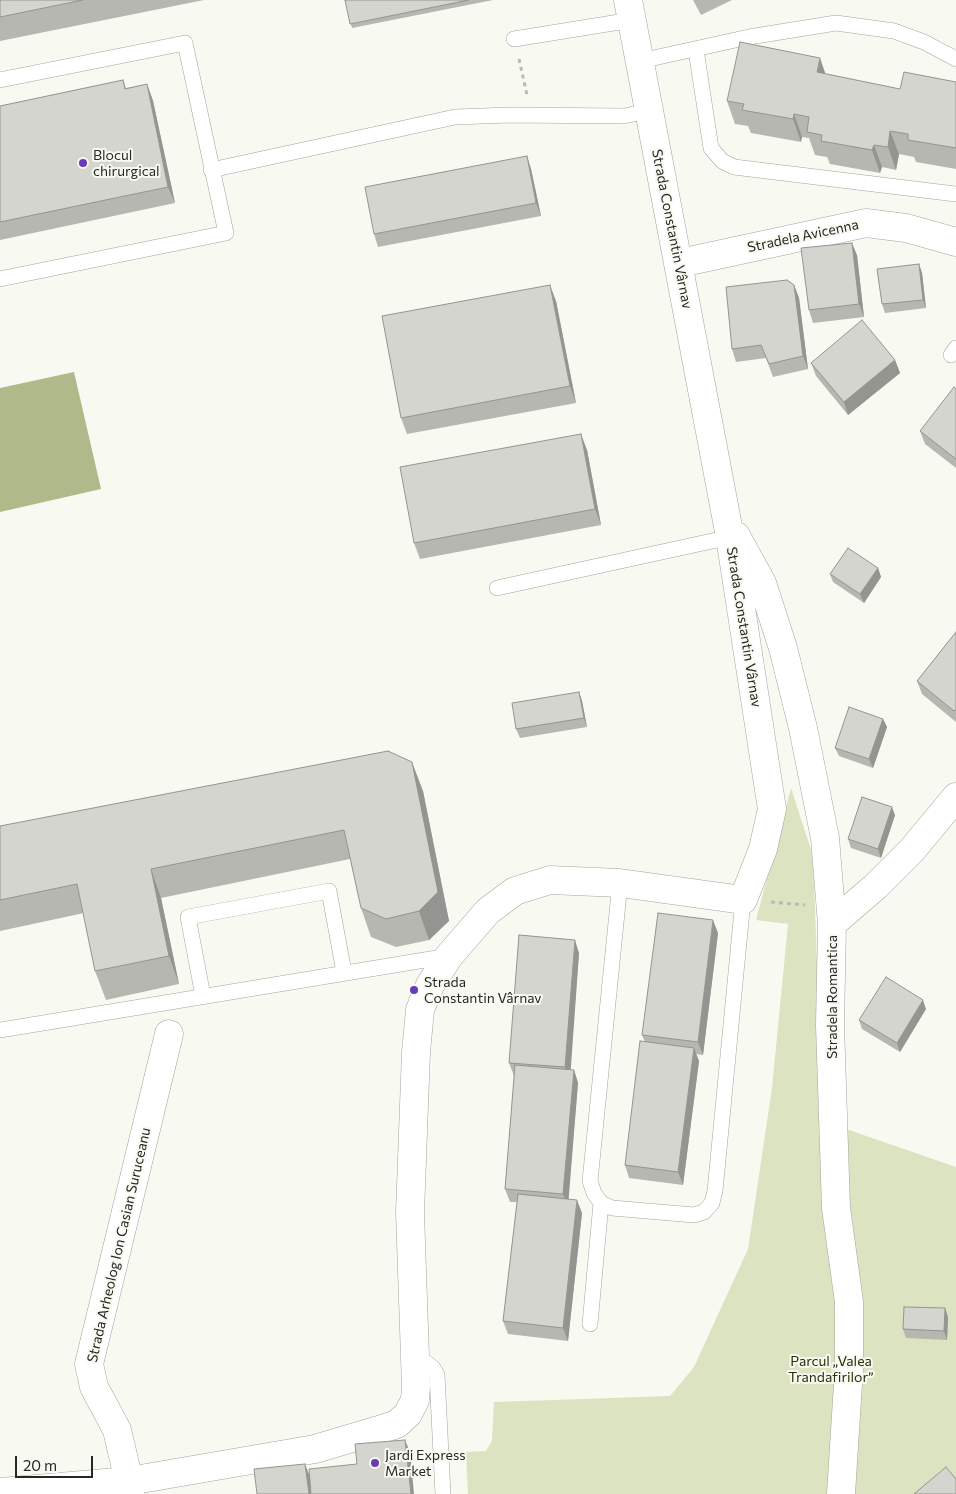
<!DOCTYPE html>
<meta charset="utf-8">
<style>
body{margin:0}
#map{position:relative;width:956px;height:1494px;overflow:hidden;background:#f8faf2;font-family:Commissioner,sans-serif}
canvas{display:block}
.scale{position:absolute;left:15px;top:1456px;width:78px;height:22px;box-sizing:border-box;border:2px solid #272825;border-top:0;padding-left:6px;font-size:15px;line-height:18px;white-space:nowrap;color:#272825;-webkit-text-stroke:4px #f8faf2;paint-order:stroke}
</style>
<div id="map">
<canvas width="956" height="1494"></canvas>
<div class="scale">20 m</div>
</div>
<script>
const ctx = document.querySelector('canvas').getContext('2d');
ctx.lineJoin = 'round';
function fill(path, color) {
  ctx.fillStyle = color;
  ctx.fill(path, 'evenodd');
}
function shape(rows) {
  const path = new Path2D();
  for (const r of rows) {
    path.moveTo(r[0], r[1]);
    for (let i = 2; i < r.length; i += 2) path.lineTo(r[i], r[i + 1]);
  }
  return path;
}
function strokePath(path, color, width, dash) {
  ctx.strokeStyle = color;
  ctx.lineWidth = width;
  ctx.lineCap = dash ? 'butt' : 'round';
  ctx.setLineDash(dash || []);
  ctx.stroke(path);
}
function drawText(font, color, halo, rows, align = 'center') {
  ctx.font = font + ' Commissioner,sans-serif';
  ctx.lineWidth = 4;
  ctx.setLineDash([]);
  ctx.textBaseline = 'middle';
  ctx.strokeStyle = halo;
  ctx.fillStyle = color;
  for (const [text, x, y, turn = 0] of rows) {
    ctx.save();
    ctx.translate(x, y);
    ctx.rotate((+turn || 0) * Math.PI / 180);
    ctx.textAlign = isNaN(turn) ? turn : align;
    if (halo) ctx.strokeText(text, 0, 0);
    ctx.fillText(text, 0, 0);
    ctx.restore();
  }
}
const green = shape([
 [791,788,813,856,823,1121,956,1167,956,1494,468,1494,466,1452,486,1451,492,1441,494,1402,670,1396,694,1367,748,1249,772,1088,788,924,756,920]
]);
const water = shape([
 [74,372,101,489,0,512,0,388]
]);
const path = shape([
 [519,59,527,95],
 [771,902,805,905]
]);
const service = shape([
 [514,39,632,20],
 [696,50,711,148,722,161,734,167,956,194],
 [640,61,749,37,836,23,894,31,924,42,956,59],
 [0,80,185,43,226,233,0,279],
 [211,170,455,117,510,115,624,116,649,111],
 [951,355,956,348],
 [497,588,735,536],
 [620,883,590,1181,594,1193,601,1203,612,1208,694,1215,704,1212,712,1203,715,1191,743,900],
 [203,996,188,917,329,891,344,972],
 [0,1030,449,956],
 [590,1324,601,1203],
 [414,1353,433,1368,437,1375,443,1494]
]);
const minor = shape([
 [680,263,866,223,906,228,956,242],
 [736,536,762,583,783,648,803,728,825,838,832,924,830,1025,836,1208,849,1302,849,1368,841,1494],
 [832,924,876,886,912,850,956,797],
 [0,1492,129,1481,117,1430,94,1387,89,1364,169,1034],
 [130,1494,129,1481,315,1449,379,1430,397,1424,408,1414,415,1400,416,1386,410,1213,416,1052,420,1010,430,985,449,956,488,911,515,891,550,880,620,883,743,900,763,849,772,809,730,537,628,0]
]);
const wall = shape([
 [0,0,204,0,0,41],
 [345,0,493,0,352,28],
 [693,0,732,0,701,15],
 [826,74,900,89,956,82,956,169,916,162,914,157,899,154,896,170,882,167,880,173,830,164,827,157,815,155,809,138,802,137,801,142,751,133,748,126,735,124,727,101],
 [123,80,126,88,147,84,153,101,175,203,0,240,0,106],
 [527,156,531,169,541,216,378,247,374,234],
 [857,255,864,317,813,323,809,310],
 [919,264,922,273,926,308,885,313,882,304],
 [794,285,799,298,808,369,773,377,766,358,736,362,732,349],
 [556,301,576,403,407,434,401,418],
 [895,360,900,373,848,415,816,376,811,363],
 [956,389,956,468,925,444,920,431],
 [587,450,601,525,420,559,414,543],
 [878,568,881,577,864,603,833,582,830,574],
 [956,632,956,722,922,694,917,681],
 [579,692,582,701,587,727,520,738,516,729],
 [883,719,887,727,873,768,839,756,835,748],
 [423,791,449,921,429,940,396,947,371,937,361,908,350,859,161,898,179,984,106,1000,95,971,84,913,0,931,0,826],
 [895,815,881,858,851,848,848,839],
 [718,933,703,1055,696,1054,699,1061,683,1185,629,1178,625,1165,645,1042,642,1035],
 [579,953,570,1070,574,1070,578,1083,568,1199,582,1213,568,1341,508,1334,503,1321,517,1202,510,1202,505,1189,514,1076,509,1063],
 [926,1009,900,1052,862,1029,859,1020],
 [948,1317,947,1340,906,1338,903,1329]
]);
const shadedWall = shape([
 [820,58,828,81,817,72],
 [147,84,153,101,175,203,168,187],
 [794,114,802,137,801,142,793,119],
 [890,131,899,154,896,170,888,147],
 [874,145,882,167,880,173,872,150],
 [527,156,531,169,541,216,536,203],
 [852,243,857,255,864,317,859,304],
 [919,264,922,273,926,308,923,300],
 [550,285,556,301,576,403,570,386],
 [794,285,799,298,808,369,803,356],
 [895,360,900,373,848,415,844,402],
 [581,434,587,450,601,525,595,509],
 [878,568,881,577,864,603,860,594],
 [579,692,582,701,587,727,584,718],
 [883,719,887,727,873,768,869,759],
 [412,762,423,791,449,921,429,940,419,911],
 [892,807,895,815,881,858,878,849],
 [151,869,161,898,179,984,169,956],
 [713,920,718,933,703,1055,698,1042],
 [575,940,579,953,570,1080,565,1067],
 [923,1000,926,1009,900,1052,897,1043],
 [694,1048,699,1061,683,1185,678,1172],
 [574,1070,578,1083,568,1207,563,1194],
 [577,1200,582,1213,568,1341,563,1328],
 [945,1308,948,1317,947,1340,944,1331],
 [405,1440,410,1452,414,1494,411,1494],
 [305,1464,314,1487,314,1494,309,1494]
]);
const building = shape([
 [0,0,83,0,0,17,0,0],
 [345,0,469,0,350,24,345,0],
 [740,42,820,58,817,72,900,89,904,72,956,82,956,148,908,140,908,134,890,131,888,147,874,145,872,150,821,141,822,135,807,132,809,117,794,114,793,119,742,110,744,104,727,101,740,42],
 [123,80,125,89,147,84,168,187,0,222,0,106,123,80],
 [527,156,536,203,374,234,365,187,527,156],
 [852,243,859,304,809,310,801,248,852,243],
 [919,264,923,300,882,304,877,269,919,264],
 [787,280,794,285,803,356,769,364,761,345,732,349,726,287,787,280],
 [550,285,570,386,401,418,382,316,550,285],
 [862,320,895,360,844,402,811,363,862,320],
 [954,387,956,389,956,459,920,431,954,387],
 [581,434,595,509,414,543,400,467,581,434],
 [848,548,878,568,860,594,830,574,848,548],
 [956,632,956,709,954,711,917,681,956,632],
 [579,692,584,718,516,729,512,703,579,692],
 [849,707,883,719,869,759,835,748,849,707],
 [388,751,412,762,438,892,419,911,386,919,361,908,344,830,151,869,169,956,95,971,77,884,0,900,0,826,388,751],
 [862,797,892,807,878,849,848,839,862,797],
 [658,913,713,920,698,1042,642,1035,658,913],
 [519,935,575,940,565,1067,509,1063,519,935],
 [886,977,923,1000,897,1043,859,1020,886,977],
 [640,1041,694,1048,678,1172,625,1165,640,1041],
 [515,1065,574,1070,563,1194,505,1189,515,1065],
 [518,1194,577,1200,563,1328,503,1321,518,1194],
 [904,1307,945,1308,944,1331,903,1329,904,1307],
 [405,1440,411,1494,311,1494,309,1469,357,1464,355,1444,405,1440],
 [305,1464,309,1494,257,1494,254,1469,305,1464],
 [946,1467,956,1479,956,1494,914,1494,946,1467]
]);
const markers = [
 [83,163,5,"#6a3bb2"],
 [414,990,5,"#6a3bb2"],
 [375,1463,5,"#6a3bb2"]
];
const poiNames = [
 ["Blocul",93,155],
 ["chirurgical",93,171],
 ["Strada",424,982],
 ["Constantin Vârnav",424,998],
 ["Jardi Express",385,1455],
 ["Market",385,1471]
];
const streetNames = [
 ["Strada Constantin Vârnav",672,229,79],
 ["Stradela Avicenna",803,236,-12],
 ["Strada Constantin Vârnav",744,627,81],
 ["Stradela Romantica",832,997,-90],
 ["Strada Arheolog Ion Casian Suruceanu",119,1245,-77]
];
const parkNames = [
 ["Parcul „Valea",831,1361],
 ["Trandafirilor”",831,1377]
];
fill(green, '#dce3c1');
fill(water, '#b0b98a');
strokePath(service, '#a3a49d', 16);
strokePath(minor, '#a3a49d', 29);
strokePath(path, '#b9bab4', 3, [4, 4]);
strokePath(service, '#fff', 15);
strokePath(minor, '#fff', 28);
fill(wall, '#b6b7b1');
fill(shadedWall, '#949590');
fill(building, '#d4d5ce');
strokePath(building, '#949590', 1);
for (const [x, y, r, color] of markers) {
  const dot = new Path2D();
  dot.arc(x, y, r, 0, 2 * Math.PI);
  ctx.fillStyle = color;
  ctx.fill(dot);
  strokePath(dot, '#f8faf2', 2);
}
drawText('14px', '#272825', '#f8faf2', poiNames, 'left');
drawText('14px', '#272825', '#f8faf2', streetNames);
drawText('14px', '#2a2f09', '#f8faf2', parkNames);
</script>
